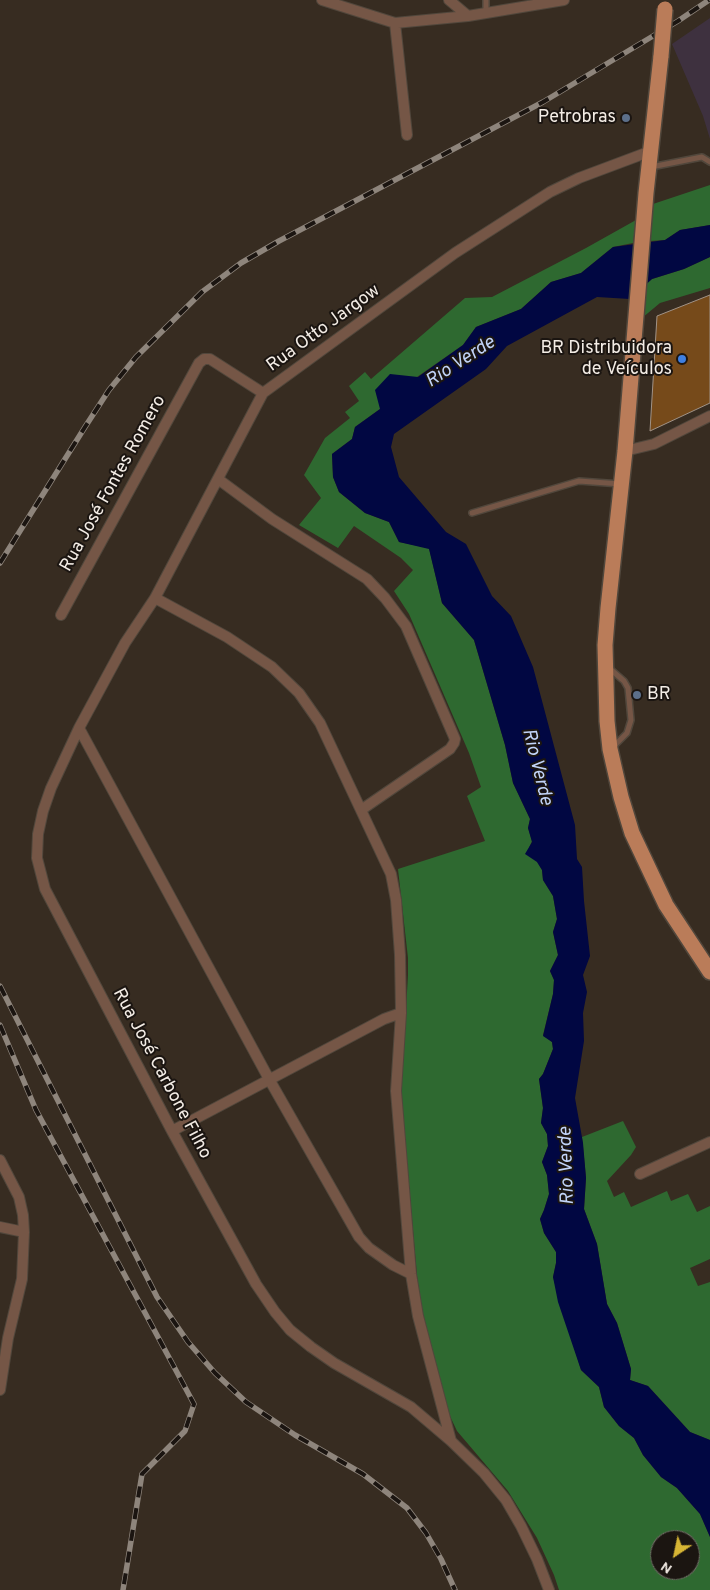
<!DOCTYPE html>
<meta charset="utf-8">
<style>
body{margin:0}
#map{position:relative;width:710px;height:1590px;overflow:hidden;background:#372c21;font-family:Overpass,sans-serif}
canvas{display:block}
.north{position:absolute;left:650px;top:1530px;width:50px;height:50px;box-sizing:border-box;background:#1b1511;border:1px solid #716b66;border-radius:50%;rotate:214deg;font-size:14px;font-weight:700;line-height:20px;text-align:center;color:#f3ece5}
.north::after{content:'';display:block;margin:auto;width:18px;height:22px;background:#d7b534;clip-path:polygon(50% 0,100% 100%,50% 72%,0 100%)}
</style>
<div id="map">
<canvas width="710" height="1590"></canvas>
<div class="north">N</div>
</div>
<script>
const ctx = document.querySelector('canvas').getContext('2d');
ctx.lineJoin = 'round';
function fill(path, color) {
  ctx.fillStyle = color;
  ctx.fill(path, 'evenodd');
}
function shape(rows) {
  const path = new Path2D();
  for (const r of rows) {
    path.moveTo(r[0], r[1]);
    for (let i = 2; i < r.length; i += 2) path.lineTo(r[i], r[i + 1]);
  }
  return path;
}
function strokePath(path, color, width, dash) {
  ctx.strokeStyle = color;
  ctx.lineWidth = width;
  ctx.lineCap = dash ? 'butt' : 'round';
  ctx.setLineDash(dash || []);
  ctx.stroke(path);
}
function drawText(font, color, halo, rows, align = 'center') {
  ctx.font = font + ' Overpass,sans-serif';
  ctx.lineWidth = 4;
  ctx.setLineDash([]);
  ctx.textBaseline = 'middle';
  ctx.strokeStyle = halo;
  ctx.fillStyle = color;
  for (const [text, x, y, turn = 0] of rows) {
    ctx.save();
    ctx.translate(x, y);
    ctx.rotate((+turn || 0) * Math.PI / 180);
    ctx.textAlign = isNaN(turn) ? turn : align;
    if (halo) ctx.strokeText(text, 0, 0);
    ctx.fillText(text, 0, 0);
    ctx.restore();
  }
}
const industrial = shape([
 [710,18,710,139,703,116,672,44]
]);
const forest = shape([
 [710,185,710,225,680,230,665,240,650,241,653,204],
 [636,220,633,243,613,247,581,273,551,282,521,309,476,327,463,345,417,377,380,409,355,427,352,439,332,454,333,477,339,492,365,513,389,522,399,542,429,548,442,603,474,640,505,745,513,783,530,819,528,828,532,841,529,848,542,870,543,880,553,896,557,919,553,932,558,955,550,971,554,980,553,994,543,1035,552,1042,553,1049,543,1074,539,1079,543,1108,541,1123,547,1134,548,1146,542,1162,547,1175,549,1194,544,1210,540,1219,544,1233,556,1252,556,1263,553,1277,581,1370,599,1387,604,1407,619,1426,634,1438,643,1455,661,1477,677,1488,700,1514,710,1537,710,1590,559,1590,554,1575,537,1538,508,1491,457,1431,448,1412,421,1313,418,1287,401,1095,408,975,408,958,398,869,485,841,467,796,481,787,469,753,409,614,394,591,413,570,401,558,354,526,338,548,299,525,321,498,304,475,325,438,350,418,345,412,359,401,349,386,365,372,371,379,465,298,492,297,586,248],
 [660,1540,690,1540,690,1570,660,1570],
 [710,257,710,288,660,303,642,318,646,284,652,279,684,269],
 [623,1121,636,1147,631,1155,607,1181,614,1197,624,1192,631,1207,667,1191,671,1201,688,1194,697,1212,710,1206,710,1259,690,1268,698,1286,710,1282,710,1440,690,1432,648,1386,630,1380,631,1369,617,1323,607,1304,597,1244,584,1209,586,1178,582,1137]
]);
const water = shape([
 [710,225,710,257,684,269,652,279,630,299,597,297,507,346,486,369,394,434,391,447,399,477,446,532,466,544,492,596,511,616,533,667,575,825,577,859,582,867,584,901,590,956,583,975,587,992,583,1013,584,1041,575,1098,583,1143,586,1178,584,1209,597,1244,607,1304,617,1323,631,1369,630,1380,648,1386,690,1432,710,1440,710,1537,700,1514,677,1488,661,1477,643,1455,634,1438,619,1426,604,1407,599,1387,581,1370,558,1302,553,1277,556,1263,556,1252,544,1233,540,1219,544,1210,549,1194,547,1175,542,1162,548,1146,547,1134,541,1123,543,1108,539,1079,543,1074,553,1049,552,1042,543,1036,553,994,554,980,550,971,558,955,553,932,557,919,553,896,543,880,542,870,537,862,525,854,532,842,528,828,530,819,513,783,505,745,474,640,442,603,429,549,399,542,389,522,365,513,339,492,333,477,332,454,352,439,355,427,380,409,375,390,390,374,418,377,463,345,476,327,521,309,551,282,581,273,613,247,665,240,680,230]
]);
const building = shape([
 [710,295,710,403,650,431,657,316,710,295]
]);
const lane = shape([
 [486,0,486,13],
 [651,167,702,157,710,162],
 [472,513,579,481,621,484],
 [609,668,624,681,628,688,631,720,627,733,613,747]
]);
const street = shape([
 [322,0,395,23,468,16,564,0],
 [449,0,468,16],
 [395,23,407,135],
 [625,451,654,444,710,416],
 [218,479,272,519,367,579,385,598,406,626,455,739,454,743,450,749,361,810],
 [155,598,227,637,272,667,299,693,320,723,391,874,396,900,400,955,401,1013,396,1091,411,1274,418,1316,451,1441],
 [61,615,199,363,204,359,210,359,263,393],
 [79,728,269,1079,359,1237,369,1248,393,1265,411,1274],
 [172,1131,384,1019,401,1013],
 [0,1160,19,1197,23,1215,24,1232,22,1279,8,1338,0,1390],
 [640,1174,710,1142],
 [0,1227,24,1232],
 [549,1590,537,1559,521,1526,506,1500,484,1473,451,1441,411,1407,334,1363,311,1347,290,1330,275,1312,256,1284,172,1131,45,889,37,858,38,834,43,811,51,788,79,728,125,643,155,598,263,393,455,253,550,192,579,178,651,151]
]);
const primary = shape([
 [661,56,646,193,625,451,608,608,605,645,607,721,610,749,621,797,632,833,666,905,710,972]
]);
const rail = shape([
 [0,563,85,427,109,390,136,357,202,292,241,263,279,241,543,102,678,21,709,0],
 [0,986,157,1297,188,1342,215,1373,246,1402,295,1435,363,1474,407,1508,426,1533,441,1559,455,1590],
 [0,1025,36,1110,194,1404,185,1431,142,1474,123,1590]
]);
const primaryBridge = shape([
 [661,56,665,9]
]);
const markers = [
 [626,118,5,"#5c6f8a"],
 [682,359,5,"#3f7fe0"],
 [637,695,5,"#5c6f8a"]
];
const poiNames = [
 ["Petrobras",616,118],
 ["BR Distribuidora",672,349],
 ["de Veículos",672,370],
 ["BR",647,695,"left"]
];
const streetNames = [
 ["Rua Otto Jargow",324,329,-36],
 ["Rua José Fontes Romero",114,484,-61],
 ["Rua José Carbone Filho",161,1074,62]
];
const waterNames = [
 ["Rio Verde",461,363,-33],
 ["Rio Verde",536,767,76],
 ["Rio Verde",568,1166,-92]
];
fill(industrial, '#3e313f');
fill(forest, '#2e6930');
fill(water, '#010742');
fill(building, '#764a1a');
strokePath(building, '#a19387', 1);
strokePath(lane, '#51473c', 8);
strokePath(street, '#51473c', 12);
strokePath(primary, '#51473c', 18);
strokePath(lane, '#755646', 5);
strokePath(street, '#755646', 10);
strokePath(primary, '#ba7c59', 15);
strokePath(rail, '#8e857c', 5.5);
strokePath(rail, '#1b1511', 4, [11]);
strokePath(primaryBridge, '#51473c', 18, []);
strokePath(primaryBridge, '#ba7c59', 15);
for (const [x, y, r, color] of markers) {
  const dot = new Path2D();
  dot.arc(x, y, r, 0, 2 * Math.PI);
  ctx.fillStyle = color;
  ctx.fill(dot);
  strokePath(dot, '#1b1511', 2);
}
drawText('18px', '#f3ece5', '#1b1511', poiNames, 'right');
drawText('18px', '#f3ece5', '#1b1511', streetNames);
drawText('italic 19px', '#c1d3f8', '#1b1511', waterNames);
</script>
